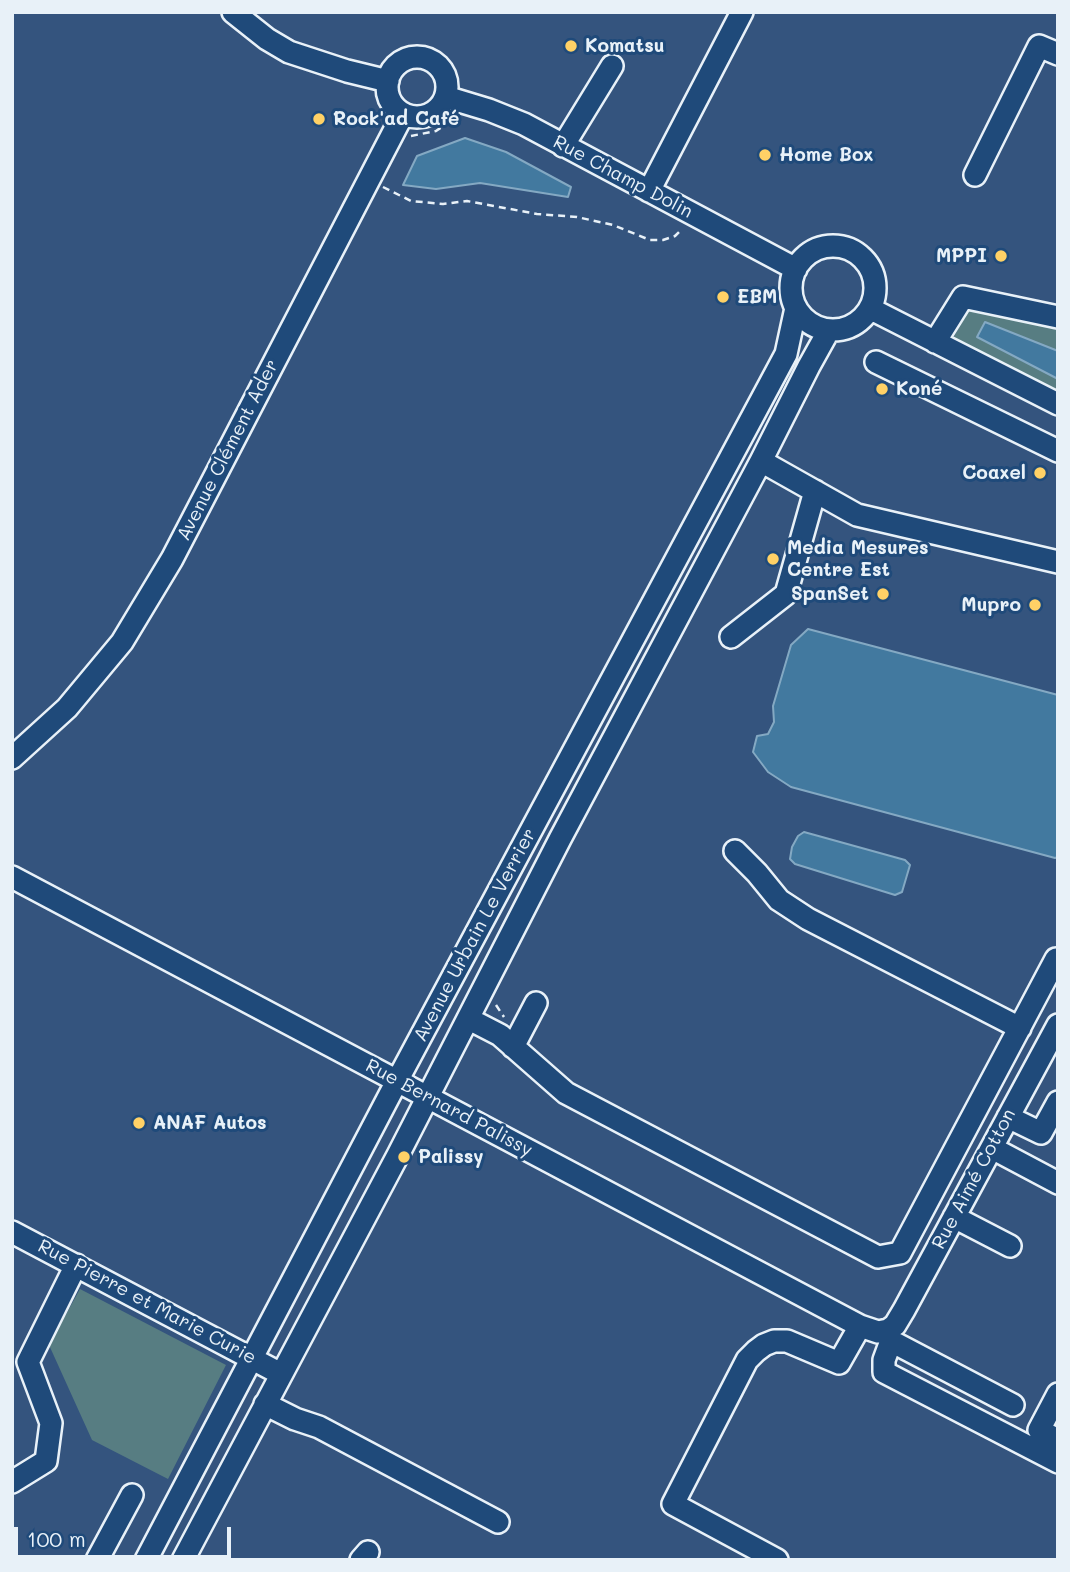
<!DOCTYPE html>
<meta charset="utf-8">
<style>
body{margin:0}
#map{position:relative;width:1070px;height:1572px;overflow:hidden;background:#1f4a7a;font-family:Mali,sans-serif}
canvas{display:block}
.frame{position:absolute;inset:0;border:14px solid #e8f1f8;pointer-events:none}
.scale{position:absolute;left:14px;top:1527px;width:217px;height:32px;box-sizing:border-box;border:4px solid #e8f1f8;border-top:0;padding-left:9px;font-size:21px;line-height:24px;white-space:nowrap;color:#e8f1f8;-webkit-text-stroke:5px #1f4a7a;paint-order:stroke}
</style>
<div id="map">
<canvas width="1070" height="1572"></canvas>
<div class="frame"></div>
<div class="scale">100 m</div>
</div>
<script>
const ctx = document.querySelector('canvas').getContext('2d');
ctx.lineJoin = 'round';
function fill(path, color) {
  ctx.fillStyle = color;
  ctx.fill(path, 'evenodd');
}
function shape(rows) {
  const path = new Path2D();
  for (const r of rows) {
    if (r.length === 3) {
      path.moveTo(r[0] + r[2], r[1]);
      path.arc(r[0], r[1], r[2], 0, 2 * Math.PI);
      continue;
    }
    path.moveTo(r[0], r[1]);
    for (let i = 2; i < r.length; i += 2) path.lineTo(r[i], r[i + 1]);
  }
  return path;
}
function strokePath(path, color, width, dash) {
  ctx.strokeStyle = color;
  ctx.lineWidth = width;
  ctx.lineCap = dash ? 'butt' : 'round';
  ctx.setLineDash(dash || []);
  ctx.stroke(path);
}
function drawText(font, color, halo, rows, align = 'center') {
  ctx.font = font + ' Mali,sans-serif';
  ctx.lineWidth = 6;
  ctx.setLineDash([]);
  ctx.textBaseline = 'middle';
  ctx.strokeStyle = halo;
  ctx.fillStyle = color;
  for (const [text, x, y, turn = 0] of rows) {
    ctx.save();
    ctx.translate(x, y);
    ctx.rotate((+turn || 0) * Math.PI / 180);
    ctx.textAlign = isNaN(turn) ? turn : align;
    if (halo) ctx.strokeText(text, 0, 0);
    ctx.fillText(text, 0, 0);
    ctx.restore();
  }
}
const built = shape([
 [12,12,1058,12,1058,1560,12,1560]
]);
const green = shape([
 [970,308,1058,330,1058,396,952,340],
 [80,1289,226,1365,168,1479,92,1440,49,1345]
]);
const water = shape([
 [465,138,506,152,571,187,568,197,480,183,436,189,403,185,417,156,465,138],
 [985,322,1058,351,1058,379,977,337,985,322],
 [808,629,1058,695,1058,857,1055,858,791,787,768,772,753,752,757,736,768,734,774,722,773,706,791,645,808,629],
 [804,832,905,860,910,865,902,892,895,895,795,864,790,859,792,847,798,836,804,832]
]);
const path = shape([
 [411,136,436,131,452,120,457,120],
 [383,187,411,201,443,204,467,201,537,214,577,217,613,225,650,240,663,240,675,236,682,229],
 [496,1005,504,1017]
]);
const minor = shape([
 [233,12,267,39,289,52,347,71,388,81],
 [417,87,30],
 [446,97,489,110,524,124,796,269],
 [563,146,612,66],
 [975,175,1039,46,1058,54],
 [649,191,742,12],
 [833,288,42],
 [871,309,1058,404],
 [935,342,963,297,1058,317],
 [876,362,1058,451],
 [761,461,857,515,1058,562],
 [731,637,786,594,815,491],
 [12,758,67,708,122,642,172,559,403,114],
 [735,851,757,873,779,900,808,919,1020,1028],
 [12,877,860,1326,878,1332,888,1330],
 [469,1019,500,1035,566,1093,878,1257,900,1253,1056,959],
 [513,1047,536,1003],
 [1008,1117,1041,1133,1058,1102],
 [992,1148,1058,1183],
 [954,1217,1010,1246],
 [12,1232,281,1374],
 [888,1330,895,1325,904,1310,1058,1025],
 [888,1330,891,1341,1013,1405],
 [891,1341,884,1360,884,1372,1058,1462],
 [1058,1394,1039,1430,1058,1440],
 [265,1404,295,1419,319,1427,498,1522],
 [12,1482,46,1461,51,1423,28,1362,76,1265],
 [97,1560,132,1495],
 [146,1560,397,1081,786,354,796,308],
 [183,1560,398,1155,560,839,761,461,809,366,829,330],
 [361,1560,368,1552],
 [777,1560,673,1504,747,1360,756,1351,764,1345,774,1341,787,1341,839,1363,860,1326]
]);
const markers = [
 [571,46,7,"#ffd166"],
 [319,119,7,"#ffd166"],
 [765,155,7,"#ffd166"],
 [1001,256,7,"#ffd166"],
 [723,297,7,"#ffd166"],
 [882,389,7,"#ffd166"],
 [1040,473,7,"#ffd166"],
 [773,559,7,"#ffd166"],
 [883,594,7,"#ffd166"],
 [1035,605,7,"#ffd166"],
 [139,1123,7,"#ffd166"],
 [404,1157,7,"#ffd166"]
];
const poiNames = [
 ["Komatsu",585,46],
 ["Rock'ad Café",333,119],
 ["Home Box",779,155],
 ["MPPI",987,256,"right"],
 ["EBM",737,297],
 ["Koné",896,389],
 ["Coaxel",1026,473,"right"],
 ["Media Mesures",787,548],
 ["Centre Est",787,570],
 ["SpanSet",869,594,"right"],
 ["Mupro",1021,605,"right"],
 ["ANAF Autos",153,1123],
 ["Palissy",418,1157]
];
const streetNames = [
 ["Rue Champ Dolin",623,177,28],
 ["Avenue Clément Ader",228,450,-63],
 ["Avenue Urbain Le Verrier",475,935,-62],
 ["Rue Bernard Palissy",449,1108,28],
 ["Rue Aimé Cotton",974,1179,-62],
 ["Rue Pierre et Marie Curie",147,1302,28]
];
fill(built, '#34547e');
fill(green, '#577d82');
fill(water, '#42799f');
strokePath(water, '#84a9c3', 2);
strokePath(minor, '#e8f1f8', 26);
strokePath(path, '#e8f1f8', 2.5, [7, 5]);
strokePath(minor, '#1f4a7a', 21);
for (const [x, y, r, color] of markers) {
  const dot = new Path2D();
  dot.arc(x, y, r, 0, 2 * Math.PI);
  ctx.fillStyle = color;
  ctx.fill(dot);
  strokePath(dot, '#1f4a7a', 2.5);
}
drawText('bold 19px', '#e8f1f8', '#1f4a7a', poiNames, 'left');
drawText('19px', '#e8f1f8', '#1f4a7a', streetNames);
</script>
